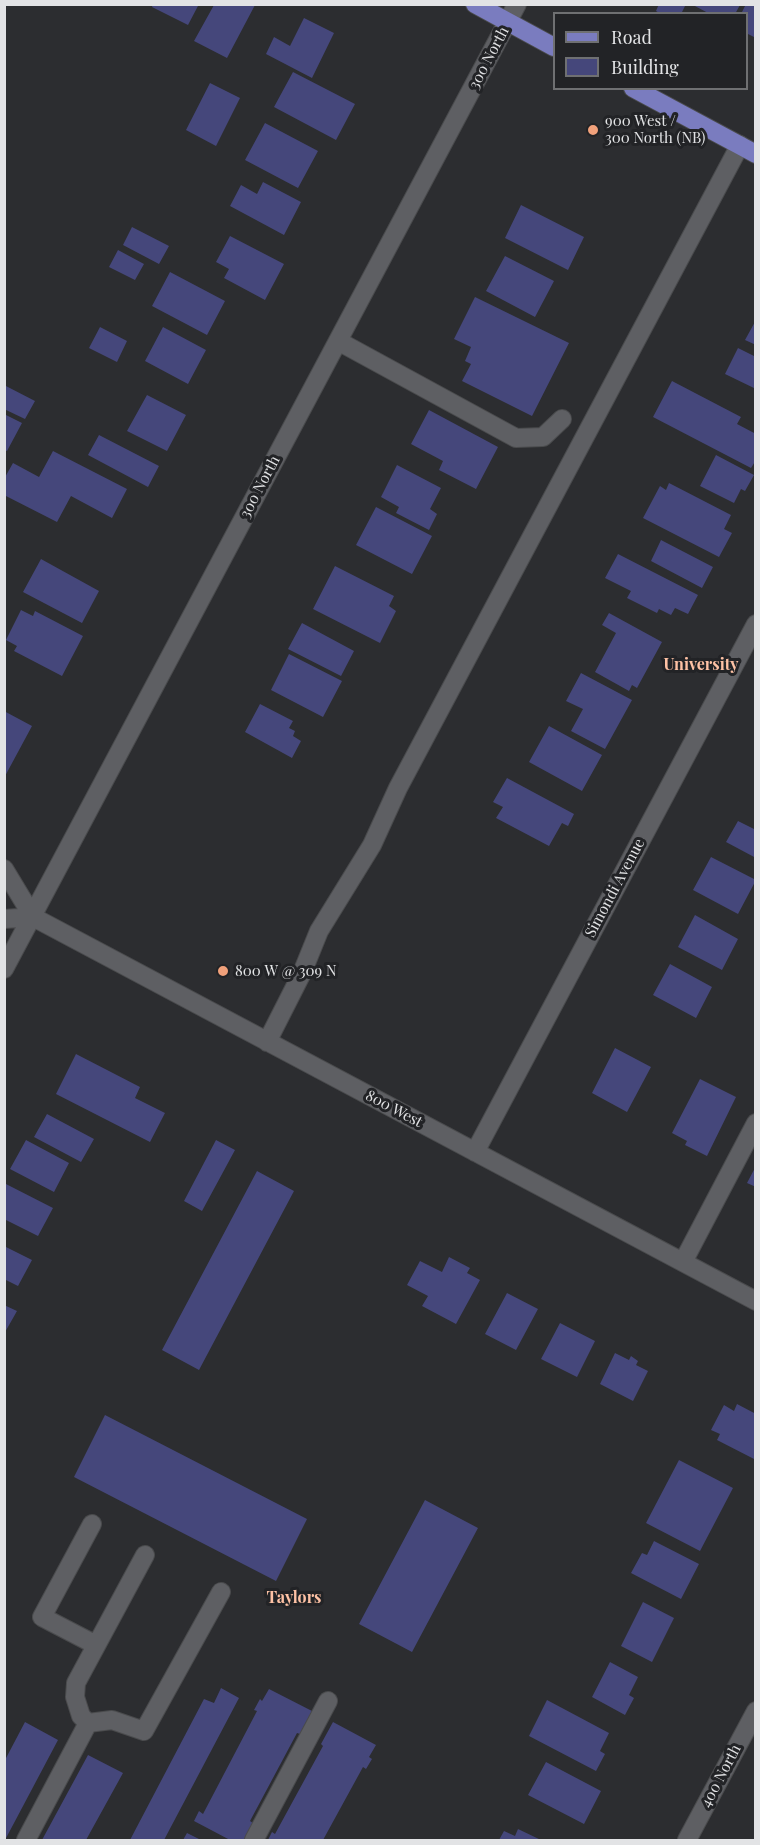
<!DOCTYPE html>
<style>
body{margin:0}
#map{position:relative;width:760px;height:1845px;overflow:hidden;background:#2c2d30;font-family:"Playfair Display",serif}
canvas{display:block}
.frame{position:absolute;inset:0;border:6px solid #e2e3e5;pointer-events:none}
.legend{position:absolute;left:553px;top:12px;width:195px;height:78px;box-sizing:border-box;background:#222326;border:2px solid #6f7072;margin:0;padding:8px 10px;list-style:none;font-size:18px;color:#e2e3e5}
.legend li{display:flex;align-items:center;gap:12px;height:30px}
.legend b{width:30px;border:2px solid #6f7072}
</style>
<div id="map">
<canvas width="760" height="1845"></canvas>
<div class="frame"></div>
<ul class="legend">
<li><b style="height:8px;background:#7a7cbf"></b>Road</li>
<li><b style="height:16px;background:#45477b"></b>Building</li>
</ul>
</div>
<script>
const ctx = document.querySelector('canvas').getContext('2d');
ctx.lineJoin = 'round';
function fill(path, color) {
  ctx.fillStyle = color;
  ctx.fill(path, 'evenodd');
}
function shape(rows) {
  const path = new Path2D();
  for (const r of rows) {
    path.moveTo(r[0], r[1]);
    for (let i = 2; i < r.length; i += 2) path.lineTo(r[i], r[i + 1]);
  }
  return path;
}
function strokePath(path, color, width, dash) {
  ctx.strokeStyle = color;
  ctx.lineWidth = width;
  ctx.lineCap = dash ? 'butt' : 'round';
  ctx.setLineDash(dash || []);
  ctx.stroke(path);
}
function drawText(font, color, halo, rows, align = 'center') {
  ctx.font = font + ' "Playfair Display",serif';
  ctx.lineWidth = 6;
  ctx.setLineDash([]);
  ctx.textBaseline = 'middle';
  ctx.strokeStyle = halo;
  ctx.fillStyle = color;
  for (const [text, x, y, turn = 0] of rows) {
    ctx.save();
    ctx.translate(x, y);
    ctx.rotate((+turn || 0) * Math.PI / 180);
    ctx.textAlign = isNaN(turn) ? turn : align;
    if (halo) ctx.strokeText(text, 0, 0);
    ctx.fillText(text, 0, 0);
    ctx.restore();
  }
}
const building = shape([
 [153,4,199,4,188,25,152,7],
 [659,4,686,4,681,14,661,14,656,11],
 [746,4,756,4,756,38,746,33,746,14,741,14],
 [214,5,255,5,227,58,194,41],
 [693,5,740,5,735,14,710,14],
 [304,18,334,33,312,78,266,54,274,37,290,46],
 [293,72,355,104,336,140,274,107],
 [210,83,240,98,216,146,186,130],
 [265,123,318,151,298,188,245,160],
 [263,182,301,202,284,235,230,206,241,185,257,194],
 [521,205,584,237,568,270,505,238],
 [132,227,169,246,159,264,123,245],
 [230,236,284,264,265,300,224,278,229,269,216,262],
 [118,250,144,264,135,280,109,267],
 [505,256,554,281,535,317,486,291],
 [170,272,225,301,207,335,152,306],
 [475,297,569,343,532,416,462,381,471,364,465,361,471,347,454,339],
 [756,320,756,345,745,340],
 [100,327,127,341,117,362,89,348],
 [163,327,206,350,188,384,145,361],
 [738,348,756,357,756,389,725,374],
 [672,381,741,417,737,424,756,434,756,460,751,468,653,417],
 [4,385,35,401,25,419,4,409],
 [147,395,186,415,167,451,127,431],
 [429,410,498,447,476,489,439,470,443,461,411,444],
 [4,414,22,423,7,451,4,450],
 [99,435,159,466,148,487,88,455],
 [53,451,127,489,112,518,71,496,57,522,4,495,4,479,13,463,39,477],
 [716,455,754,475,745,491,741,489,734,503,700,486],
 [397,465,441,488,430,509,437,514,429,530,396,513,399,507,381,497],
 [669,483,731,515,724,529,732,533,719,557,643,518,660,486,666,490],
 [376,507,432,536,412,574,356,545],
 [661,540,713,567,702,588,651,561],
 [618,554,698,595,688,614,675,608,671,615,659,609,657,613,627,598,631,591,605,578],
 [41,559,99,591,82,623,23,592],
 [335,566,394,596,389,606,396,611,380,643,313,609],
 [21,610,33,616,35,611,83,636,62,676,14,651,17,646,6,640],
 [609,613,662,642,637,688,632,685,629,691,595,672,616,633,602,625],
 [302,623,354,651,341,676,288,649],
 [289,654,342,681,323,717,271,690],
 [581,673,632,700,605,749,571,731,583,709,566,701],
 [260,704,293,721,289,728,295,731,293,736,301,741,292,758,245,732],
 [4,711,32,726,4,778],
 [549,726,602,755,582,791,529,762],
 [507,778,574,814,568,826,562,823,549,846,496,818,503,807,493,802],
 [738,821,756,830,756,858,726,842],
 [711,857,756,880,738,914,693,890],
 [695,915,738,939,722,970,678,947],
 [670,964,712,987,696,1018,653,995],
 [615,1048,651,1067,627,1112,592,1093],
 [76,1054,140,1087,135,1098,165,1113,150,1142,56,1094],
 [700,1079,736,1097,707,1156,685,1145,687,1141,672,1133],
 [47,1114,94,1139,81,1162,34,1137],
 [26,1140,69,1163,54,1192,10,1169],
 [216,1140,235,1150,202,1211,184,1201],
 [756,1166,756,1187,747,1183],
 [257,1171,294,1191,199,1370,162,1350],
 [4,1183,53,1208,38,1236,4,1219],
 [4,1246,32,1260,18,1286,4,1279],
 [449,1257,470,1268,467,1273,480,1280,456,1324,422,1306,428,1296,407,1285,420,1261,442,1272],
 [507,1293,538,1309,516,1350,485,1334],
 [4,1305,17,1311,4,1334],
 [560,1323,595,1341,577,1377,541,1359],
 [615,1353,629,1360,631,1356,638,1361,636,1365,648,1371,633,1401,600,1384],
 [737,1404,756,1414,756,1460,717,1440,720,1434,711,1430,724,1405,734,1411],
 [105,1415,307,1519,276,1581,74,1477],
 [679,1460,733,1488,700,1551,646,1523],
 [425,1500,478,1528,412,1652,359,1624],
 [654,1541,699,1564,681,1599,631,1573,642,1553,647,1555],
 [643,1602,674,1618,652,1662,621,1646],
 [610,1662,638,1677,629,1695,634,1698,625,1715,592,1697],
 [221,1688,239,1698,164,1840,130,1840,204,1699,214,1703],
 [269,1689,312,1711,300,1734,297,1733,250,1821,253,1823,244,1840,230,1840,194,1821,199,1811,203,1814,257,1711,254,1710,260,1699,262,1701],
 [547,1700,609,1733,600,1751,605,1754,596,1771,529,1736],
 [25,1722,58,1740,5,1840,5,1760],
 [333,1722,376,1745,369,1757,372,1759,366,1769,363,1767,323,1840,268,1840,272,1832,275,1834,323,1746,321,1744],
 [88,1755,123,1773,86,1840,42,1840],
 [546,1762,601,1791,584,1824,528,1795],
 [518,1829,541,1840,499,1840,504,1831,515,1836],
 [187,1833,201,1840,183,1840]
]);
const minor = shape([
 [338,341,516,438,543,437,562,419],
 [4,869,33,917],
 [4,919,33,917,756,1301],
 [4,969,517,4],
 [267,1042,302,973,319,931,372,845,398,788,740,145],
 [475,1152,756,624],
 [683,1262,756,1123],
 [92,1524,42,1617,96,1645],
 [88,1723,81,1716,75,1697,76,1683,145,1555],
 [26,1840,88,1723,112,1720,144,1731,221,1592],
 [254,1840,328,1701],
 [687,1840,756,1711]
]);
const major = shape([
 [475,4,554,47],
 [633,88,756,154]
]);
const markers = [
 [593,130,6,"#f1a17b"],
 [223,971,6,"#f1a17b"]
];
const streetNames = [
 ["300 North",489,58,-62],
 ["300 North",260,487,-62],
 ["Simondi Avenue",615,888,-62],
 ["800 West",394,1109,28],
 ["400 North",721,1776,-62]
];
const poiNames = [
 ["900 West /",605,121],
 ["300 North (NB)",605,138],
 ["800 W @ 309 N",235,971]
];
const neighbourhoodNames = [
 ["University",701,665],
 ["Taylors",294,1598]
];
fill(building, '#45477b');
strokePath(minor, '#4a4b4d', 20);
strokePath(major, '#4a4b4d', 20);
strokePath(minor, '#5e5f63', 18);
strokePath(major, '#7a7cbf', 18);
for (const [x, y, r, color] of markers) {
  const dot = new Path2D();
  dot.arc(x, y, r, 0, 2 * Math.PI);
  ctx.fillStyle = color;
  ctx.fill(dot);
  strokePath(dot, '#222326', 2);
}
drawText('15px', '#e2e3e5', '#222326', streetNames);
drawText('15px', '#e2e3e5', '#222326', poiNames, 'left');
drawText('bold 16px', '#fec2a5', '#222326', neighbourhoodNames);
</script>
